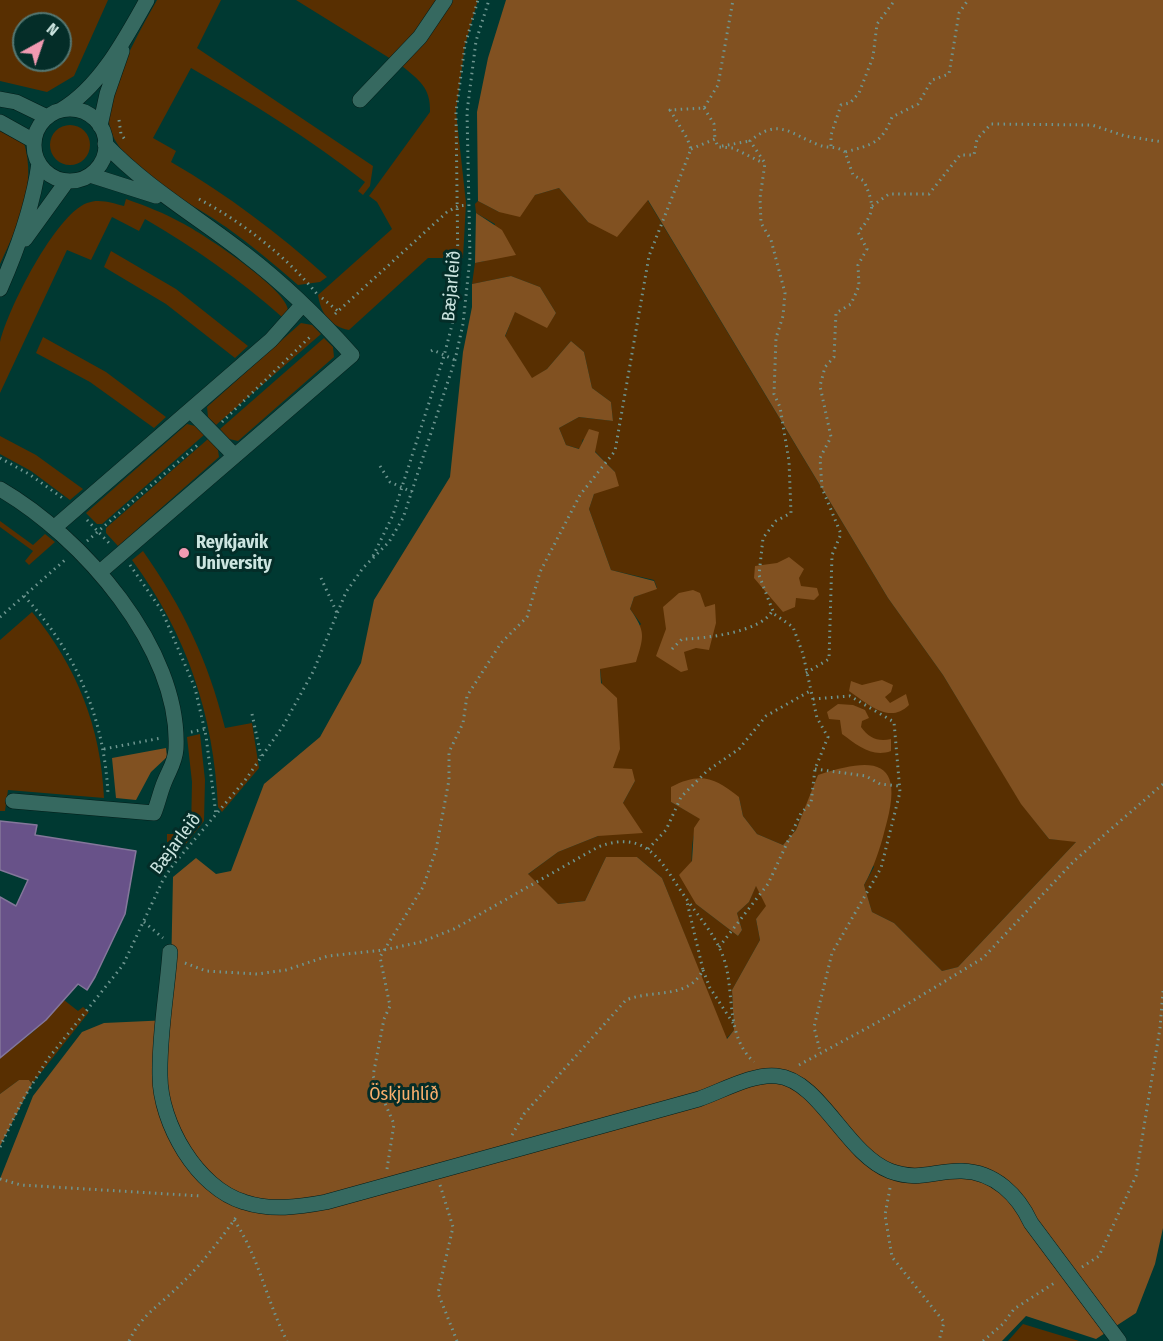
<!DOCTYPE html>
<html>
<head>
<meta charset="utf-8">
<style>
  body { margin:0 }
  #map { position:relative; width:1163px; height:1341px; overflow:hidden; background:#003932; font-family:"Fira Sans Condensed",sans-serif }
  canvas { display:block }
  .north { position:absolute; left:12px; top:12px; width:60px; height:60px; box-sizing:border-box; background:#042d28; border:2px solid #547772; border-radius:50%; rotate:40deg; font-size:16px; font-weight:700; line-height:24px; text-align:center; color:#cce5e0 }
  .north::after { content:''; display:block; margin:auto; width:21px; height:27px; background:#f19ab2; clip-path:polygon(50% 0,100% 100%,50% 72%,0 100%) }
</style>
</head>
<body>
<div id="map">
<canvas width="1163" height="1341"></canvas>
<div class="north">N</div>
</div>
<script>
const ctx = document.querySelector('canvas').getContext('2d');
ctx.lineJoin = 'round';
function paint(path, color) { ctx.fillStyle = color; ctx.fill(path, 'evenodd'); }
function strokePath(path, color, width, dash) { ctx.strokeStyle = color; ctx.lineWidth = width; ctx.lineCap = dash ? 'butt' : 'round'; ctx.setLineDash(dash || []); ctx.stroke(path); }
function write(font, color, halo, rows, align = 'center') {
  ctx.font = font + ' "Fira Sans Condensed",sans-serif'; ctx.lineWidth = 6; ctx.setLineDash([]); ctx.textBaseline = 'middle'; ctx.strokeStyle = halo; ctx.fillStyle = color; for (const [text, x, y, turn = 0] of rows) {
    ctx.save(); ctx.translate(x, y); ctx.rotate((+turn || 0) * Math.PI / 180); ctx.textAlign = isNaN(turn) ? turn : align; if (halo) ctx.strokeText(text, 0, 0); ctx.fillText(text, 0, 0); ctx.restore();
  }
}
paint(new Path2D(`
  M0 0H108L74 76 47 92 0 81ZM24 24H60V60H24Z
  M157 0H221L197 48 373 166 370 186 363 195 358 191 365 182C310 139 252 103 191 68L153 138 176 151 171 162C228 195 278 233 327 277L320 282 298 285C275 265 251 245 226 227 196 205 107 162 109 118 111 81 139 32 157 0Z
  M296 0H438L416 35 391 59Z
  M450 0H478L465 45 456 112 466 203 463 258H428L349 330C330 326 321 314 318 295L392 229 377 202 369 196 430 112C431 88 419 80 402 66Z
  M50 145a20 20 0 1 1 40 0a20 20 0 1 1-40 0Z
  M0 128 24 143C37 185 18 226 0 264Z
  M559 188 588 222 647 199 888 598 943 675 1021 803 1049 839 1077 841 958 967 942 971 894 923 872 912 864 885 874 867 819 775 796 830 783 845 757 834 743 816 739 797 671 802 701 819C686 838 693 880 696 904L738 936 742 930 737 913 749 902 756 885 767 906 756 919 760 940 732 990 734 1030 726 1039 662 878 637 857H606L585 901 558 904 527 875 558 852 598 836 623 803 635 781 613 768 600 669 641 624 630 609 634 597 657 588 654 580 611 570 589 509 594 494 615 472 583 439 580 449 566 445 559 428 579 417 613 421 611 402 592 388 584 352 571 341 547 369 532 379 505 337 515 311 547 327 556 313 540 287 511 276 472 284 475 263 485 261 495 224 476 213 475 204 478 201 499 212 535 195Z
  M126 199C146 206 164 213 182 223 202 233 290 291 288 311L282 317C239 279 195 248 145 219L139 231 112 217 91 260 67 250 0 393C0 378 0 358 0 342 8 309 55 215 87 203 99 198 113 203 124 206Z
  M111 251 176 289 248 346 235 358 166 304 104 267Z
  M301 323 312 325 321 334 216 425 208 417 207 407Z
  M43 337 106 372 166 417 154 428 90 382 36 353Z
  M324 338 333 347 334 357 238 441 229 439 220 429Z
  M187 424 195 426 204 435 102 524H97L86 513Z
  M0 436 36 455 83 489 70 500 31 471 0 454Z
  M208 439 218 450 219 457 118 546 106 533V528Z
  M0 521 33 545 45 534 55 542 29 565 25 561 33 551 0 527Z
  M143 551C183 608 208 660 225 728L252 723 259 768 222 812 218 807C214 716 187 634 132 560Z
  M32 612C77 667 101 727 104 798L8 790 5 811H0V640Z
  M200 734 205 780 204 821 185 845 167 842V834H175L176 831 191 832 192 782 187 737Z
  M64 1000 78 1011 83 1007 89 1012 32 1084 29 1080H19L0 1094V1058L34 1031Z
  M1023 1324 1079 1341H1008Z`), '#582f01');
paint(new Path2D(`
  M506 0H1163V1228L1155 1264 1136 1313 1096 1339 1026 1316 1002 1341H0V1179L33 1096 82 1032 104 1023 170 1020 173 877 196 858 216 874 231 871 264 784 320 737 361 663 374 600 450 477 463 352 472 307V284L511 276 540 287 556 313 547 328 515 312 505 336 532 378 547 369 571 341 584 352 592 388 611 402 613 421 579 417 559 428 566 445 579 449 589 429 599 432 595 452 615 472 619 486 594 494 589 509 611 570 654 581 657 589 634 597 630 609C646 632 644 636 636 662L600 669 601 683 617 698 620 749 613 768 632 769 635 781 623 803 643 833 598 836 558 852 528 874 558 904 585 901 606 857H637L662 878 727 1039 734 1030 732 990 760 940 756 919 766 906 756 886 749 902 737 913 742 930 738 936 696 904 679 875 692 861 694 828 700 819 671 802V787C700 772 714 777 739 797L743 816 757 834 783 845 796 830 818 775C878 755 905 761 885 829 880 849 874 867 864 885L872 912 894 923 942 971 958 967 1076 842 1049 839 1021 804 943 675 888 598 648 200 617 237 588 222 559 188 535 195 520 217 499 212 478 201 477 112 488 58Z
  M476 213 502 230 516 255 475 263Z
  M789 557 804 569 799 578 801 586 817 588 819 595 814 600 796 598 795 607 783 612 754 578 755 566 777 563Z
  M693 590 700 593 705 607 715 604 716 623 709 650 696 648 684 652 688 670 681 672 656 656 666 629 663 607 679 593Z
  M882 680 893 685 891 692 885 697 890 703 906 694 909 705C889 725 867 703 849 691L851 681 862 685Z
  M838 704 853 705 865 710 869 718 862 721 861 727C869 738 878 742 891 739V751C872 758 857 745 842 734L840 720 829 719 827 712Z
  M166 748 167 757 151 772 136 800 116 798 112 758Z
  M19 1080H29L32 1084 0 1146V1094Z`), '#815121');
const building = new Path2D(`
  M0 821 37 825 35 835 136 851 125 914 95 977 87 990 78 984 46 1020 0 1058V897L16 906 28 880 0 870Z`);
paint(building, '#685289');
strokePath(building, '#84779b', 1.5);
const minor = new Path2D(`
  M0 99 16 102 47 117
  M360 100 420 37 445 0
  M34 145a36 36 0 1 1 72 0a36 36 0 1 1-72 0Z
  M61 110C100 87 125 39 147 0
  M0 122 34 141
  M100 126 107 94 122 51
  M90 175 156 196
  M25 239 67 181
  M0 289C18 248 33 207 39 163
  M190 410 235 456
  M0 489C81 536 181 648 176 749 175 763 169 770 164 783 160 793 158 803 154 813L13 801
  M55 527 271 340 303 304
  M100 572 352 355C319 318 284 284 245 254 198 217 147 188 105 144
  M170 952C167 993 159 1035 160 1076 160 1123 197 1188 244 1202 271 1211 299 1207 326 1202L699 1099C722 1091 753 1073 777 1076 820 1080 846 1154 890 1171 920 1182 935 1170 962 1171 995 1172 1018 1195 1031 1223L1119 1341`);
strokePath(minor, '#031d19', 16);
strokePath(new Path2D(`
  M704 108 714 124 715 139
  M119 120 121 134 126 141
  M722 146 750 141
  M831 146V135L841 105 850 103 859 93 873 57 877 24 895 0
  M691 149 715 139 718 147 733 148 763 163
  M199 199C242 222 286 256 317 294
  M872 206 889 194H929L960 155H974L977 139 991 124 1092 125 1125 136 1163 142
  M322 298 338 311
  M335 314 447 212 458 206 468 205
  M431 351 433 350 455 360
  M222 422 312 335
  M0 458 29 474 64 499
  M380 466 390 482 412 492
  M87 520 109 543
  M87 541 200 443
  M373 556 393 515 444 356 454 317 458 272 456 112 465 45 478 0
  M130 565 162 611 195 688 206 736 216 815
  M321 578 337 613
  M24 596C76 652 104 717 108 794
  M0 617 66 559
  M672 649 682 639C703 639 762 632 772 611
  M806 673 829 659 832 555 841 534 822 488 820 458 831 437 820 386 825 367 834 357 836 313 851 304 859 286 858 265 867 249 858 232C876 212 874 205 864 181L853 175 845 152C872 145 882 143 892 117L918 104 932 80 949 74 959 13 968 0
  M813 699 850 696 894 722 900 792 881 868 832 953 814 1027 820 1051
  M252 714 261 756
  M191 732 205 729
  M104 749 161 738
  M815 769 866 776 880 784 899 786
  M648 849 666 830 681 797 707 771 739 749 766 716 810 691
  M144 922 163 938
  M719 947 768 884 801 813 811 803 815 769 828 737 817 718 803 654 793 627 774 614 759 575 763 538 776 521 791 513 789 461 780 407 774 394 776 338 783 316 785 293 771 240 761 223 760 198 765 163 750 141C779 117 790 134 819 145 828 149 836 145 845 152
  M185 963 206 971 257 974 286 970 328 956 384 950 421 942 454 929 598 847C650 827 663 867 688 901 702 921 716 936 724 959 735 992 725 1036 754 1062
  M703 970 710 988 733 1023
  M799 1065 878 1022 983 958 1074 861 1163 784
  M512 1135 524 1114 626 1000C652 989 688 1000 703 970L687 902
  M0 1147 22 1101 47 1060 123 965 163 880 173 865 246 779 283 726 313 672 346 592 363 568 389 542 403 518 455 360 463 324 470 258 467 112 476 41 489 0
  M387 1169 394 1124 373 1076 384 1019 390 1006 380 957 423 887 436 850 449 780V752L463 723 467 696 501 643 527 617 540 572 580 495 615 451 649 256 691 149 687 138 670 110 704 108 718 85 733 0
  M0 1179 21 1185 201 1196
  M440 1185 453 1227 438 1293 457 1341
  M890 1188 885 1215 892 1257 944 1322 939 1341
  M234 1220C259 1257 267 1302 287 1341
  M1082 1267 1099 1256 1136 1176 1160 1028 1163 991
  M129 1341C142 1314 159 1306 179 1286 201 1265 220 1240 237 1216
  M983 1341 1003 1324 1014 1309 1056 1282`), '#6e9690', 3, [1.5, 4.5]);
strokePath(minor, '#366960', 15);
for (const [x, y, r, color] of [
  [184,553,6,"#f19ab2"]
]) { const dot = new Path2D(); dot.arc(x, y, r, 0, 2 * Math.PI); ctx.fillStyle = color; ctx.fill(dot); strokePath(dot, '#042d28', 2); }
write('18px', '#cce5e0', '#042d28', [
  ["Bæjarleið",452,286,-85],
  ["Bæjarleið",176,844,-53]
]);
write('bold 18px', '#cce5e0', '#042d28', [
  ["Reykjavik",196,543],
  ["University",196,564]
], 'left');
write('18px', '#f9af6d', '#042d28', [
  ["Öskjuhlíð",404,1095]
]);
</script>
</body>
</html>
